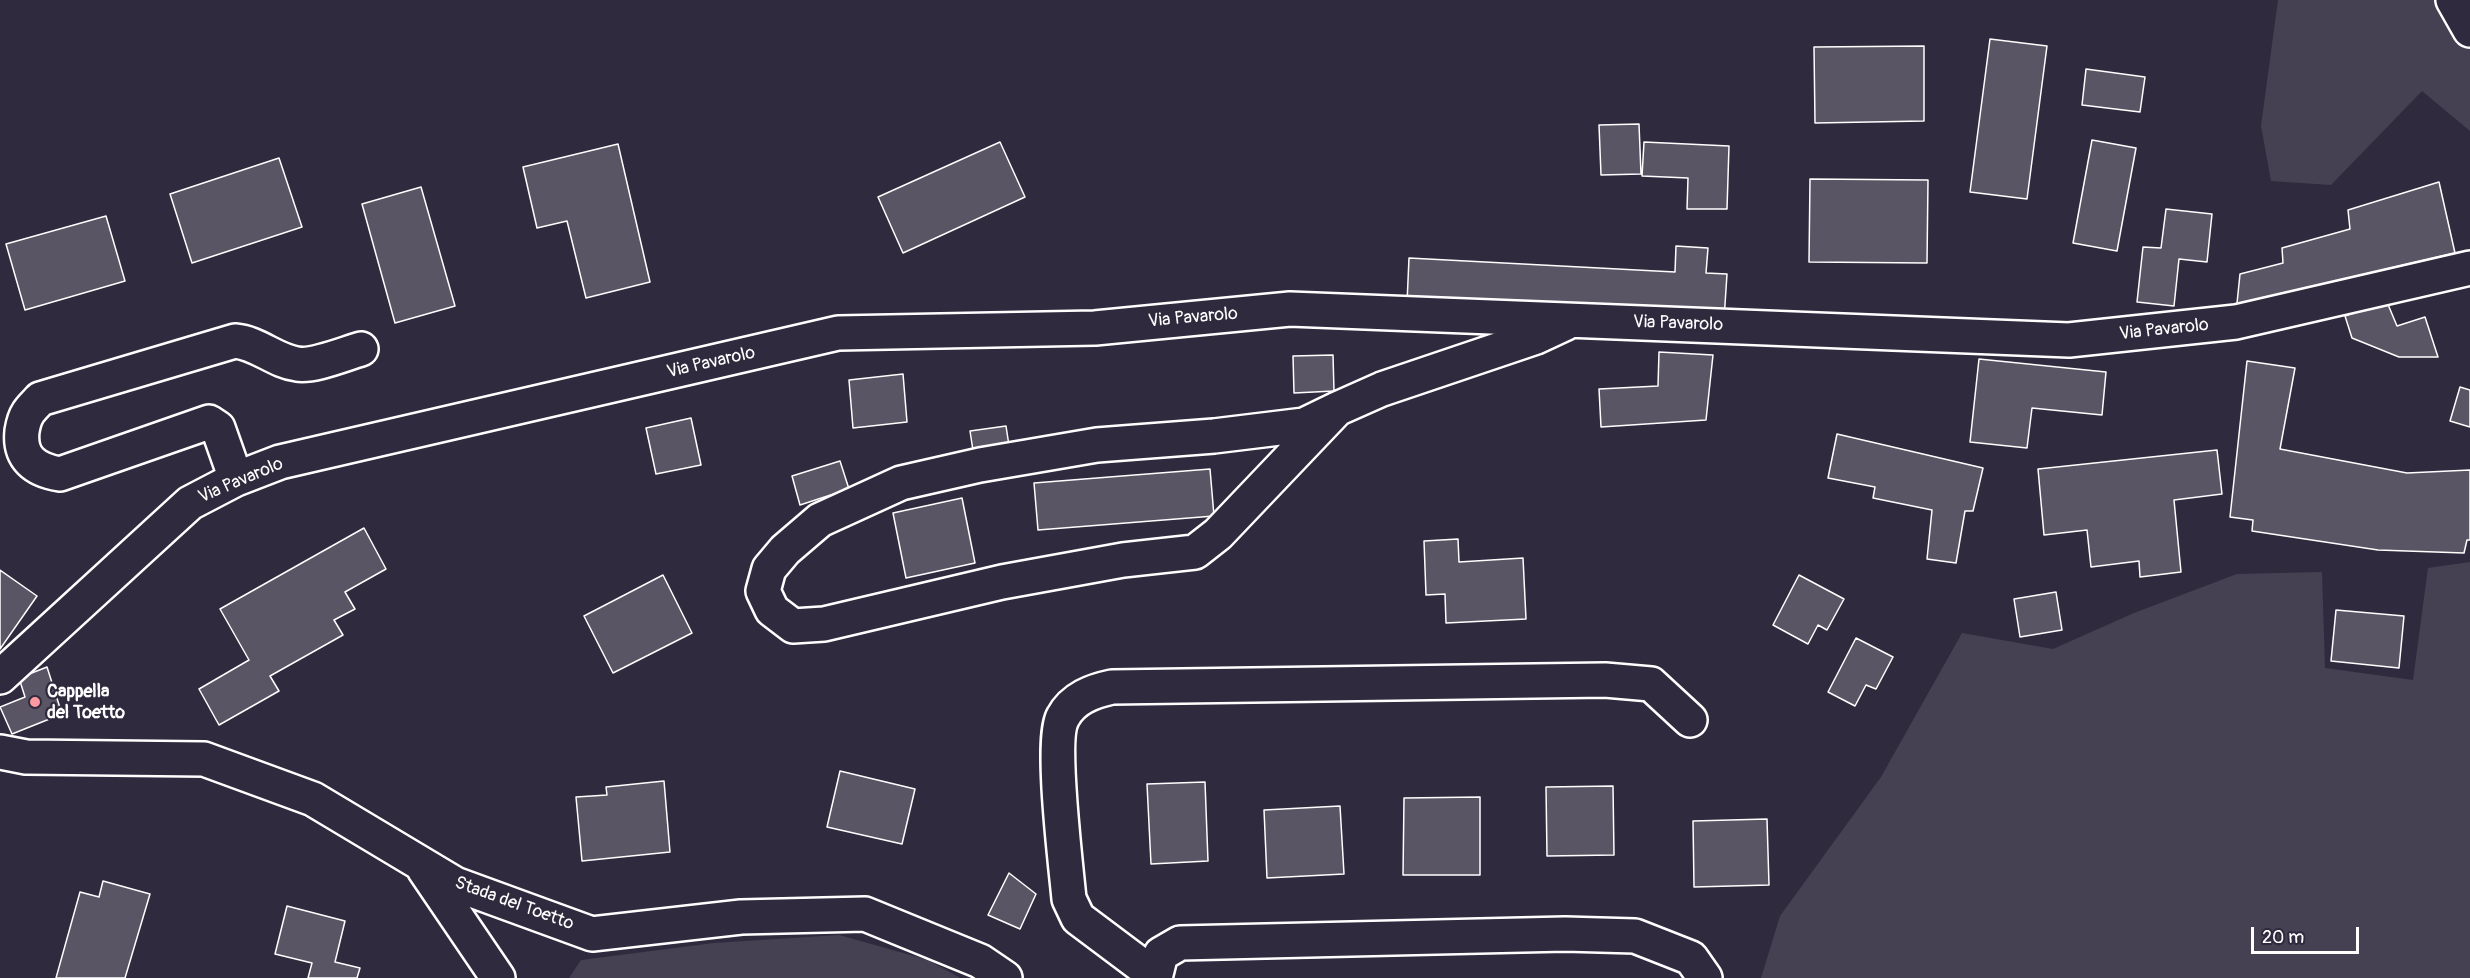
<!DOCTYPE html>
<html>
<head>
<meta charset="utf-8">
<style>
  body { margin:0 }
  #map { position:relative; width:2470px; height:978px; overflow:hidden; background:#2f2a3d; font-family:Pangolin,sans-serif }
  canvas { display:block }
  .scale { position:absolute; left:2251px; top:927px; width:108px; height:27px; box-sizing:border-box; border:3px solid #fff; border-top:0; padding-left:8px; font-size:18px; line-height:21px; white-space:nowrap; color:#fff; -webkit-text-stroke:4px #2f2a3d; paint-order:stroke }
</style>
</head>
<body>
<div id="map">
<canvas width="2470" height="978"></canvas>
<div class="scale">20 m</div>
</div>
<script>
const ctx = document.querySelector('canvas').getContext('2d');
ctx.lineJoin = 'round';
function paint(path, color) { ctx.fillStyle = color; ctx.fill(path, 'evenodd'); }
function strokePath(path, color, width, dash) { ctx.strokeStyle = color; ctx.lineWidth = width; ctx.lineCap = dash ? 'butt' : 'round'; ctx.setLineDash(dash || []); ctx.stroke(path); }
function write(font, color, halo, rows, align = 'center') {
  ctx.font = font + ' Pangolin,sans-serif'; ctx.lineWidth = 4.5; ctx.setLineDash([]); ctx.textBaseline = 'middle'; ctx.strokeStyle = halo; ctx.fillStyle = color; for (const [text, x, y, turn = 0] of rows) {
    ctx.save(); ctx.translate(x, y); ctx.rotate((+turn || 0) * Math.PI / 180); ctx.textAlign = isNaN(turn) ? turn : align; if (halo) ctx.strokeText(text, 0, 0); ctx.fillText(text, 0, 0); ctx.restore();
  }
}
paint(new Path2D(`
  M2278 0H2470V131L2422 91 2331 185 2271 181 2261 126Z
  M2470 562V978H1761L1780 916 1881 777 1962 633 2053 649 2134 613 2237 574 2322 572 2325 668 2413 680 2428 568Z
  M839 935 928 960 960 978H569L581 960 714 943Z`), '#464152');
const building = new Path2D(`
  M1990 39 2047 46 2027 199 1970 192Z
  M1924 46V121L1815 123 1814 47Z
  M2086 69 2145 77 2140 112 2082 105Z
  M1639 124 1641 174 1601 175 1599 125Z
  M2092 140 2136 148 2117 251 2073 243Z
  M1000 142 1025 197 903 253 878 197Z
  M1644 142 1729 146 1727 209H1687L1688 178 1642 176Z
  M618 144 650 282 586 298 567 221 537 228 523 167Z
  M279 158 302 227 192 263 170 194Z
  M1810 179 1928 180 1927 263 1809 262Z
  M2439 182 2455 253 2357 276 2359 285 2236 313 2240 274 2283 263 2282 248 2350 229 2348 210Z
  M421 187 455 306 395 323 362 204Z
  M2166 209 2212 214 2207 262 2179 259 2174 306 2137 302 2143 247 2161 248Z
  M106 216 125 281 25 310 6 244Z
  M1676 246 1708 248 1706 273 1727 274 1724 320 1407 303 1409 258 1675 272Z
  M2387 302 2397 326 2425 317 2438 357H2399L2352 338 2345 316Z
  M1659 352 1713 355 1706 420 1601 427 1599 389 1658 386Z
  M1333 355 1334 391 1294 393 1293 356Z
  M1979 359 2106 372 2102 415 2032 408 2027 448 1970 442Z
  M2247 361 2295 368 2280 449 2407 473 2470 470V540H2467L2464 553 2378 550 2252 531 2253 520 2230 517Z
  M903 374 907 422 853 428 849 380Z
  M2460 387 2470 390V427L2450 421Z
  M691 418 701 465 656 474 646 428Z
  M1006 426 1010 452 974 457 970 431Z
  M1837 434 1983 468 1973 511H1965L1956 563 1927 559 1932 510 1873 498 1875 487 1828 478Z
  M2217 450 2222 494 2174 500 2181 572 2140 577 2139 561 2091 567 2087 530 2044 535 2038 469Z
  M840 461 849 489 800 505 792 476Z
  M1210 469 1214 516 1038 530 1034 483Z
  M962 498 975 563 906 578 893 513Z
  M364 528 386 569 345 592 355 609 334 620 343 635 270 676 279 691 219 725 199 689 249 660 220 609Z
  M1458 539 1459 562 1523 558 1526 619 1446 623 1445 594 1426 595 1424 541Z
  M0 570 37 596 0 649Z
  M663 575 692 633 613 673 584 616Z
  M1799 575 1844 599 1827 630 1818 625 1808 644 1773 625Z
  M2056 592 2062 630 2020 637 2014 599Z
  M2336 610 2404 616 2399 668 2331 661Z
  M1856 638 1893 657 1876 689 1866 685 1855 706 1828 692Z
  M47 667 62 714 12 734 0 707 25 697 19 678Z
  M840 771 915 789 902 844 827 827Z
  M664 781 670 852 582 861 576 797 607 795 606 787Z
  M1205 782 1208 861 1151 864 1147 784Z
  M1613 786 1614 855 1547 856 1546 787Z
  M1480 797V875H1403L1404 798Z
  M1340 806 1344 874 1267 878 1264 810Z
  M1767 819 1769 885 1694 887 1693 821Z
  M1009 873 1036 894 1020 929 988 915Z
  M103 881 150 894 125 978H56L80 892 99 897Z
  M287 906 345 921 335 962 360 968 357 978H308L312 963 275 954Z`);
paint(building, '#595564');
strokePath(building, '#fff', 1.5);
const minor = new Path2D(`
  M2453 0 2470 30
  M1337 409 1304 425 1214 436 1097 445 980 465 901 483 820 520 785 550 769 569 763 591 772 610 793 626 824 624 1002 582 1123 560 1195 552 1218 534 1337 409 1382 389 1536 337 1566 323
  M236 479 218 428 209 422 60 474C35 470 19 458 22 431 23 425 24 419 28 413 31 408 36 404 40 399L235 341C258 343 275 361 297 364 313 367 344 354 361 349
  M0 677 190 503 236 479 280 462 838 333 1095 328 1290 309 2069 340 2236 322 2470 268
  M0 752 26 757 204 759 313 799 455 884 592 934 741 917 865 914 980 961 1005 978
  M424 869 498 978
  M1154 975 1078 918 1069 899C1066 866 1050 739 1063 717 1073 698 1093 691 1112 687L1605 680 1651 684 1690 720
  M1155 978 1161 954 1180 943 1565 934 1635 936 1691 958 1705 978`);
strokePath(minor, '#fff', 38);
strokePath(minor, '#2f2a3d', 33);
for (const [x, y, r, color] of [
  [35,702,6,"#ff9aa2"]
]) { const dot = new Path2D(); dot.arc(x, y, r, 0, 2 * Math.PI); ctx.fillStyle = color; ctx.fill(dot); strokePath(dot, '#2f2a3d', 2); }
write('18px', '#fff', '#2f2a3d', [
  ["Via Pavarolo",1193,318,-5],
  ["Via Pavarolo",1678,324,2],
  ["Via Pavarolo",2164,330,-6],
  ["Via Pavarolo",711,363,-13],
  ["Via Pavarolo",241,481,-23],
  ["Stada del Toetto",514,904,20]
]);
write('bold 18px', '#fff', '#2f2a3d', [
  ["Cappella",47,692],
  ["del Toetto",47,713]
], 'left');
</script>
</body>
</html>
